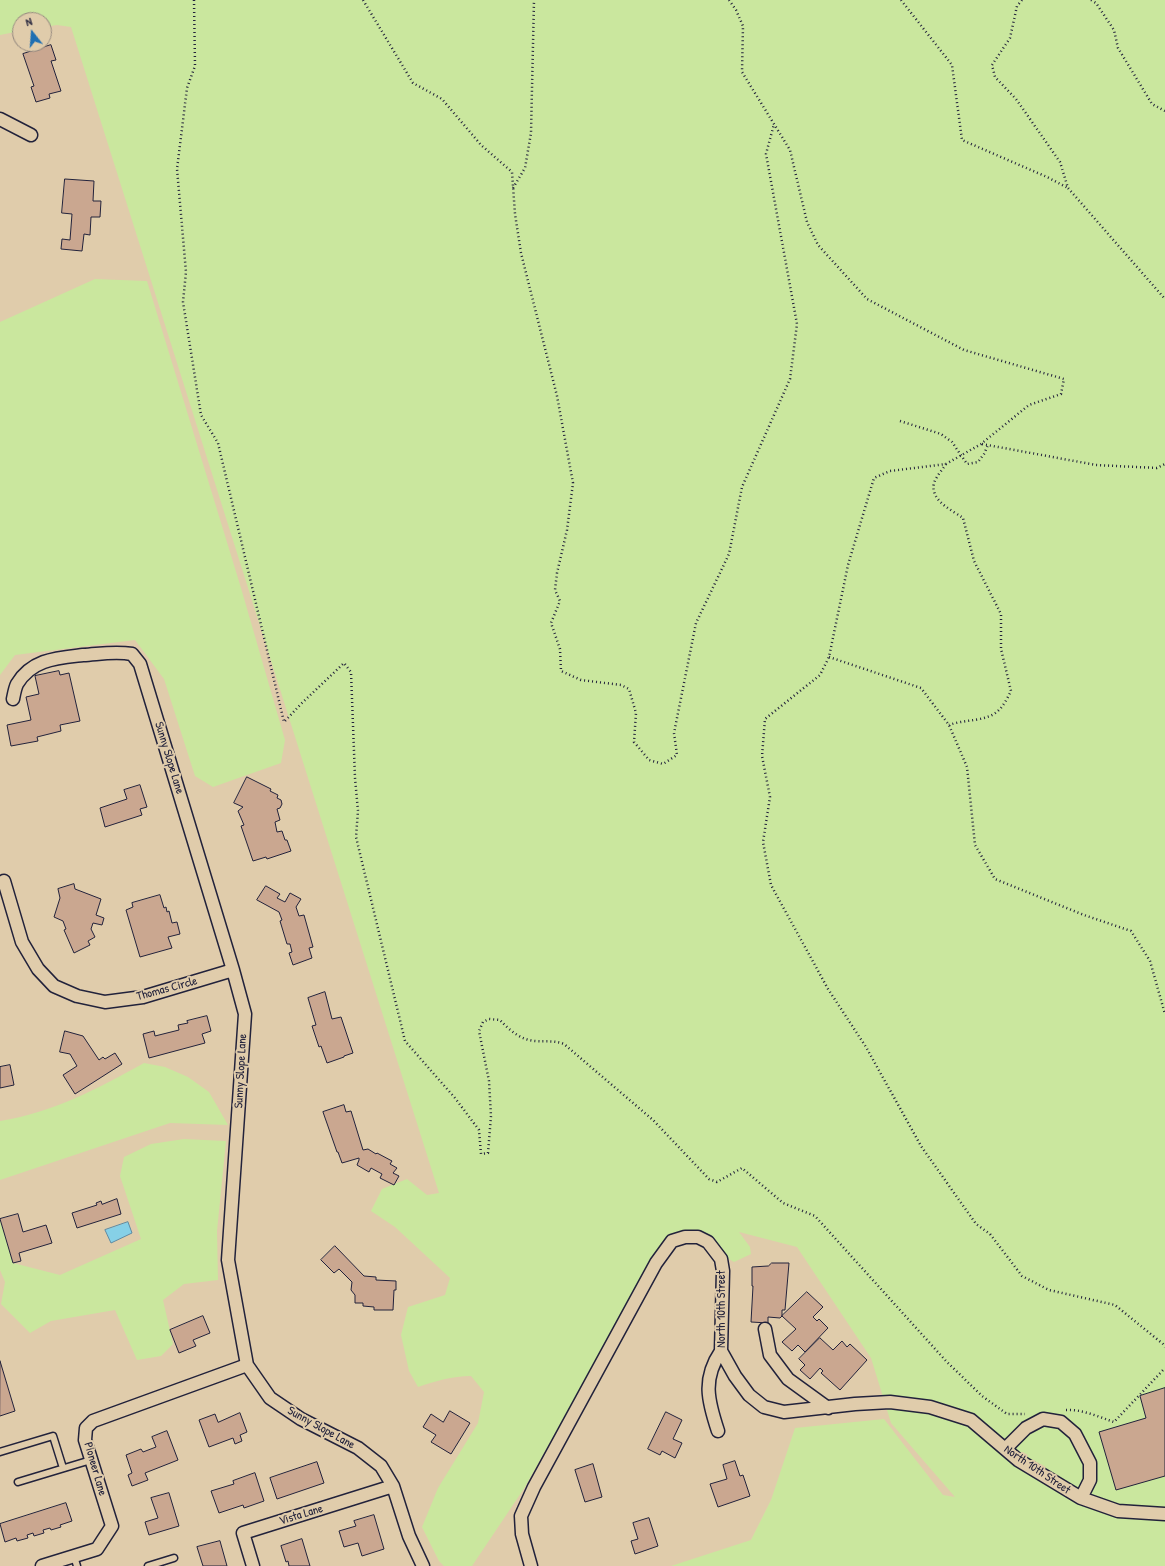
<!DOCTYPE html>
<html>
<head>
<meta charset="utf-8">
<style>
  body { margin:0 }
  #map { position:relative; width:1165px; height:1566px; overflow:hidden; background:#e0ccab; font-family:"Patrick Hand",sans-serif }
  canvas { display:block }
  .north { position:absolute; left:12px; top:12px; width:40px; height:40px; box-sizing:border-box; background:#e0ccab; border:1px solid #94887e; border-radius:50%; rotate:343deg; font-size:11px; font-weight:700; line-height:16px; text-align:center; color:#22223b }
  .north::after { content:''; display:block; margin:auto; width:14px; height:18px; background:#1f6fb2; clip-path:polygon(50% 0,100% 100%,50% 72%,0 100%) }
</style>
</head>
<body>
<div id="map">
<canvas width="1165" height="1566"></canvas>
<div class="north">N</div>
</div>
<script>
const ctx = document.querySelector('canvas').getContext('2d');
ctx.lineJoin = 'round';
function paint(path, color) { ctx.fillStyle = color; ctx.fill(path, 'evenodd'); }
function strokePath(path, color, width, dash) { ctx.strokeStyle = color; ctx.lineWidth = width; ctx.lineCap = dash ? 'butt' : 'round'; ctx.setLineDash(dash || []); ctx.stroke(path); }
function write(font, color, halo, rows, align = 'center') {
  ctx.font = font + ' "Patrick Hand",sans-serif'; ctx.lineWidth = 4; ctx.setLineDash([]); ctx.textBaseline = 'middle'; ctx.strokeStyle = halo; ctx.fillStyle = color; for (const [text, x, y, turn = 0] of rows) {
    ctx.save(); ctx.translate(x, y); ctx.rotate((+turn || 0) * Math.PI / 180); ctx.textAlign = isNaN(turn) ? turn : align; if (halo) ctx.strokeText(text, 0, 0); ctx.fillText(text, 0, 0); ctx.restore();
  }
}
paint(new Path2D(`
  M0 0H1165V1566H671L751 1540 771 1500 795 1428 884 1419 943 1495 955 1497 891 1423 871 1358 797 1247 739 1232 750 1247 751 1254 734 1262 729 1259 720 1248 683 1233 661 1244 525 1487 472 1566H444L439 1561 422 1527 438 1488 478 1423 484 1392 471 1376C452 1376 436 1381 418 1387L409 1371 401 1335 408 1307 445 1295 450 1278 395 1227 371 1211 382 1189 407 1179 427 1195 439 1193 71 27 57 25 44 27V20H20V31L0 35Z
  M95 279 147 281 241 588 285 740 281 763 213 787 195 776 164 679 135 640 15 655 0 675V322Z
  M144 1063 165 1067 188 1077 209 1092 228 1125 170 1123 0 1180V1121C52 1113 99 1088 144 1063Z
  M184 1139 226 1141 217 1231 218 1280 184 1284 163 1300 173 1344 161 1356 137 1360 115 1310 51 1321 30 1333 1 1304 5 1282 0 1270V1218L13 1263 60 1275 141 1239 120 1176 124 1157 151 1144Z`), '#cae79e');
const water = new Path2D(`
  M128 1222 132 1233 111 1243 105 1230Z`);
paint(water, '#86d0e7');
strokePath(water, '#5e8aa2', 1);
const building = new Path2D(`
  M51 45 56 60 51 61 61 91 49 94 50 98 36 102 31 87 34 86 23 54Z
  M65 179 94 181 93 201H101L100 217H91L90 235 84 234 82 251 61 249 62 239 70 240 72 214 62 213Z
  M59 671 60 675 69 673 80 721 60 725 61 731 37 737 38 741 11 746 7 725 31 720 26 697 39 694 35 676Z
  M247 777 271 789 270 791 278 795 277 798 281 800 282 804 280 808 277 809 280 820 275 822 277 832 282 831 285 840H287L291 851 267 859 266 857 253 861 241 826 244 825 238 811 243 807 234 803Z
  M140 785 147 807 140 809 142 815 105 827 100 808 127 799 124 790Z
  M74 884 75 889 101 899 96 915 104 918 102 925 93 923 91 929 95 937 88 941 90 945 74 953 64 930 66 929 63 921 54 917 60 898 58 889Z
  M266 886 280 894 277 898 285 902 290 893 301 899 296 907 299 916 304 915 313 947 309 948 312 958 293 965 289 953 292 952 290 944H287L280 921 282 920 279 912 257 900Z
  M160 895 164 908 166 907 167 912 169 911 172 923 177 922 180 934 168 937 172 948 140 957 126 910 133 907 132 903Z
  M325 992 332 1019 341 1017 353 1053 344 1056V1057L327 1063 321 1046 319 1047 312 1026 316 1025 308 998Z
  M207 1016 211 1031 202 1034 205 1043 149 1058 143 1034 154 1031 155 1036 179 1030 178 1025 188 1023 187 1021Z
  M65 1031 83 1036 99 1060 103 1057 105 1059 115 1053 122 1064 75 1094 63 1075 77 1066 70 1054 60 1052Z
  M10 1065 14 1085 0 1088V1067Z
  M344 1105 346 1112 351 1111 363 1150 368 1149 376 1154 377 1153 392 1161 390 1164 397 1168 393 1173 399 1176 394 1185 380 1178 382 1174 371 1168 369 1172 357 1165 359 1160V1158L342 1163 338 1152H337L323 1112Z
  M117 1199 121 1214 77 1228 72 1213 97 1205 96 1203 101 1201 102 1204Z
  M18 1214 23 1232 46 1225 52 1243 19 1253 21 1261 13 1263 0 1219Z
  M335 1246 364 1276 376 1277V1280L396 1281V1290H394L393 1310H374V1307L363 1306V1303H355V1295L351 1290 352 1282 339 1269 334 1273 321 1260Z
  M772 1263H789L785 1310H782V1316L780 1318 768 1317V1323L751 1322 753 1286H752V1267L768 1266Z
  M807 1292 823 1307 813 1317 817 1321 819 1319 828 1328 805 1352 798 1345 792 1351 782 1342 796 1329 782 1316Z
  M203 1316 210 1333 193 1340 196 1346 179 1353 170 1330Z
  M820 1338 833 1350 842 1341 847 1347 850 1344 867 1360 840 1390 821 1373 823 1371 820 1368 810 1379 800 1370 805 1365 799 1359Z
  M0 1361 15 1411 0 1416Z
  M1165 1388V1476L1116 1490 1099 1432 1146 1418 1140 1396Z
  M450 1411 470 1423 451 1454 431 1442 436 1435 423 1427 431 1414 443 1422Z
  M666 1412 682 1420 673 1439 682 1443 675 1458 662 1451 660 1455 648 1449Z
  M240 1413 247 1432 240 1435 242 1441 235 1444 233 1438 209 1447 199 1420 215 1414 218 1422Z
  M167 1431 178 1460 145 1473 148 1480 132 1486 128 1475 132 1473 126 1455 141 1449 143 1452 156 1447 152 1437Z
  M735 1461 740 1476 743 1475 750 1496 718 1507 710 1484 727 1479 723 1465Z
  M317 1462 324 1483 277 1499 270 1478Z
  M593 1464 602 1497 585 1502 575 1470Z
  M255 1473 264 1501 244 1508 243 1505 219 1513 211 1491 234 1484 233 1481Z
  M169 1493 179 1526 149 1535 145 1522 158 1518 151 1498Z
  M66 1503 72 1521 60 1525 61 1527 51 1530 50 1528 43 1530 44 1533 34 1536 33 1533 27 1535 28 1538 17 1541 16 1538 5 1542 0 1524Z
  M374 1515 384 1549 362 1556 358 1543 344 1547 339 1531 356 1526 354 1521Z
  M649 1518 658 1546 635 1554 631 1541 638 1539 633 1523Z
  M302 1539 310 1566H289L288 1561 286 1562 281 1546Z
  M220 1541 227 1566H203L197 1547Z`);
paint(building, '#caa790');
strokePath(building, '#22223b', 1);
const service = new Path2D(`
  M0 1452 53 1436 63 1468
  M18 1482 91 1460
  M74 1556 77 1566
  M148 1566 174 1558`);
const minor = new Path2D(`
  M0 119 31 135
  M13 699C14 694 15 688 17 684 32 659 57 658 83 655 100 654 115 651 132 654L140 664 233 970 245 1014 228 1260 247 1365 270 1398 301 1419 358 1448 381 1466 393 1486 409 1536 423 1566
  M4 881 22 942 38 969 54 986 77 996 105 1002 143 997 233 970
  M765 1329 770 1355 788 1379 828 1408
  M718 1431C708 1401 702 1379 721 1351
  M1005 1449 1026 1428 1043 1419 1061 1422 1075 1434 1090 1463V1480L1081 1498
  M42 1566 97 1549 112 1526 85 1440 86 1428 93 1421 247 1365
  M253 1566 243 1533 393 1486
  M531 1566 522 1534 521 1516 534 1487 656 1263 672 1241 685 1237H698L708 1242 721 1259 723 1271 721 1351 735 1376 749 1395 764 1407 784 1412 855 1404 890 1402 930 1407 971 1420 1018 1460 1081 1498 1118 1511 1165 1514`);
strokePath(service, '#22223b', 9);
strokePath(minor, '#22223b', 15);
strokePath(new Path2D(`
  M194 0 195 66 187 88 177 169 186 272 183 302 201 415 218 443 284 722 301 704 344 663 351 672 355 778 358 811 356 837 405 1041 455 1098 479 1130 481 1154 488 1153 491 1116 489 1081 479 1031 483 1022 489 1019 500 1020C509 1030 521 1040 535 1041 546 1042 554 1040 564 1044L653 1120 709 1179 717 1182 742 1168 783 1203 815 1216 946 1361 982 1396 1007 1414H1025
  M363 0 413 83 442 99 481 145 512 172 515 214 521 253 557 396 573 483 567 530 557 573 555 590 560 601 551 623 560 649 561 671 581 680 621 685 629 689 636 713 634 742 649 760 663 764 677 755 674 733 696 623 729 554 742 487 790 379 797 324 766 154 774 124
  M729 0 736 10 743 26 742 72 790 150 807 222 818 245 867 299 964 350 1064 379 1061 394 1029 405 981 444 946 464 890 471 874 478 848 565 829 657 820 675 765 719 762 756 770 797 763 842 771 885 828 989 866 1047 921 1146 976 1224 990 1234 1022 1276 1049 1290 1115 1305 1163 1344 1165 1347
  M901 0 952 65 962 140 1047 177 1068 188
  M1022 0 1017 6 1010 38 992 65 995 77 1016 99 1060 162 1068 188 1165 299
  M1091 0 1096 3 1114 30 1118 48 1152 104 1165 111
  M513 188 525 168 531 133 534 0
  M900 421 941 434 952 442 967 464 978 462 984 454 988 445
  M982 444 1096 465 1157 468 1165 464
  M946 464C942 470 936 477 934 483 930 501 952 510 963 518L974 561 1001 614V649L1011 691C1008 697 1004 705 999 710 987 722 965 719 949 725
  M829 657 921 688 949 725 967 767 975 845 995 879 1084 915 1131 931 1150 961 1165 1014
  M1066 1410C1082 1409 1099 1417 1114 1422L1165 1368`), '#22223b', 2.5, [1, 3]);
strokePath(service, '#e0ccab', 6);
strokePath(minor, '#e0ccab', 12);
write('12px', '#22223b', '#e0ccab', [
  ["Sunny Slope Lane",169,758,73],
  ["Thomas Circle",167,989,-15],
  ["Sunny Slope Lane",241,1071,-87],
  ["North 10th Street",722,1309,-90],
  ["Sunny Slope Lane",321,1428,29],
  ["Pioneer Lane",95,1469,74],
  ["North 10th Street",1037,1470,34],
  ["Vista Lane",301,1515,-17]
]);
</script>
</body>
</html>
